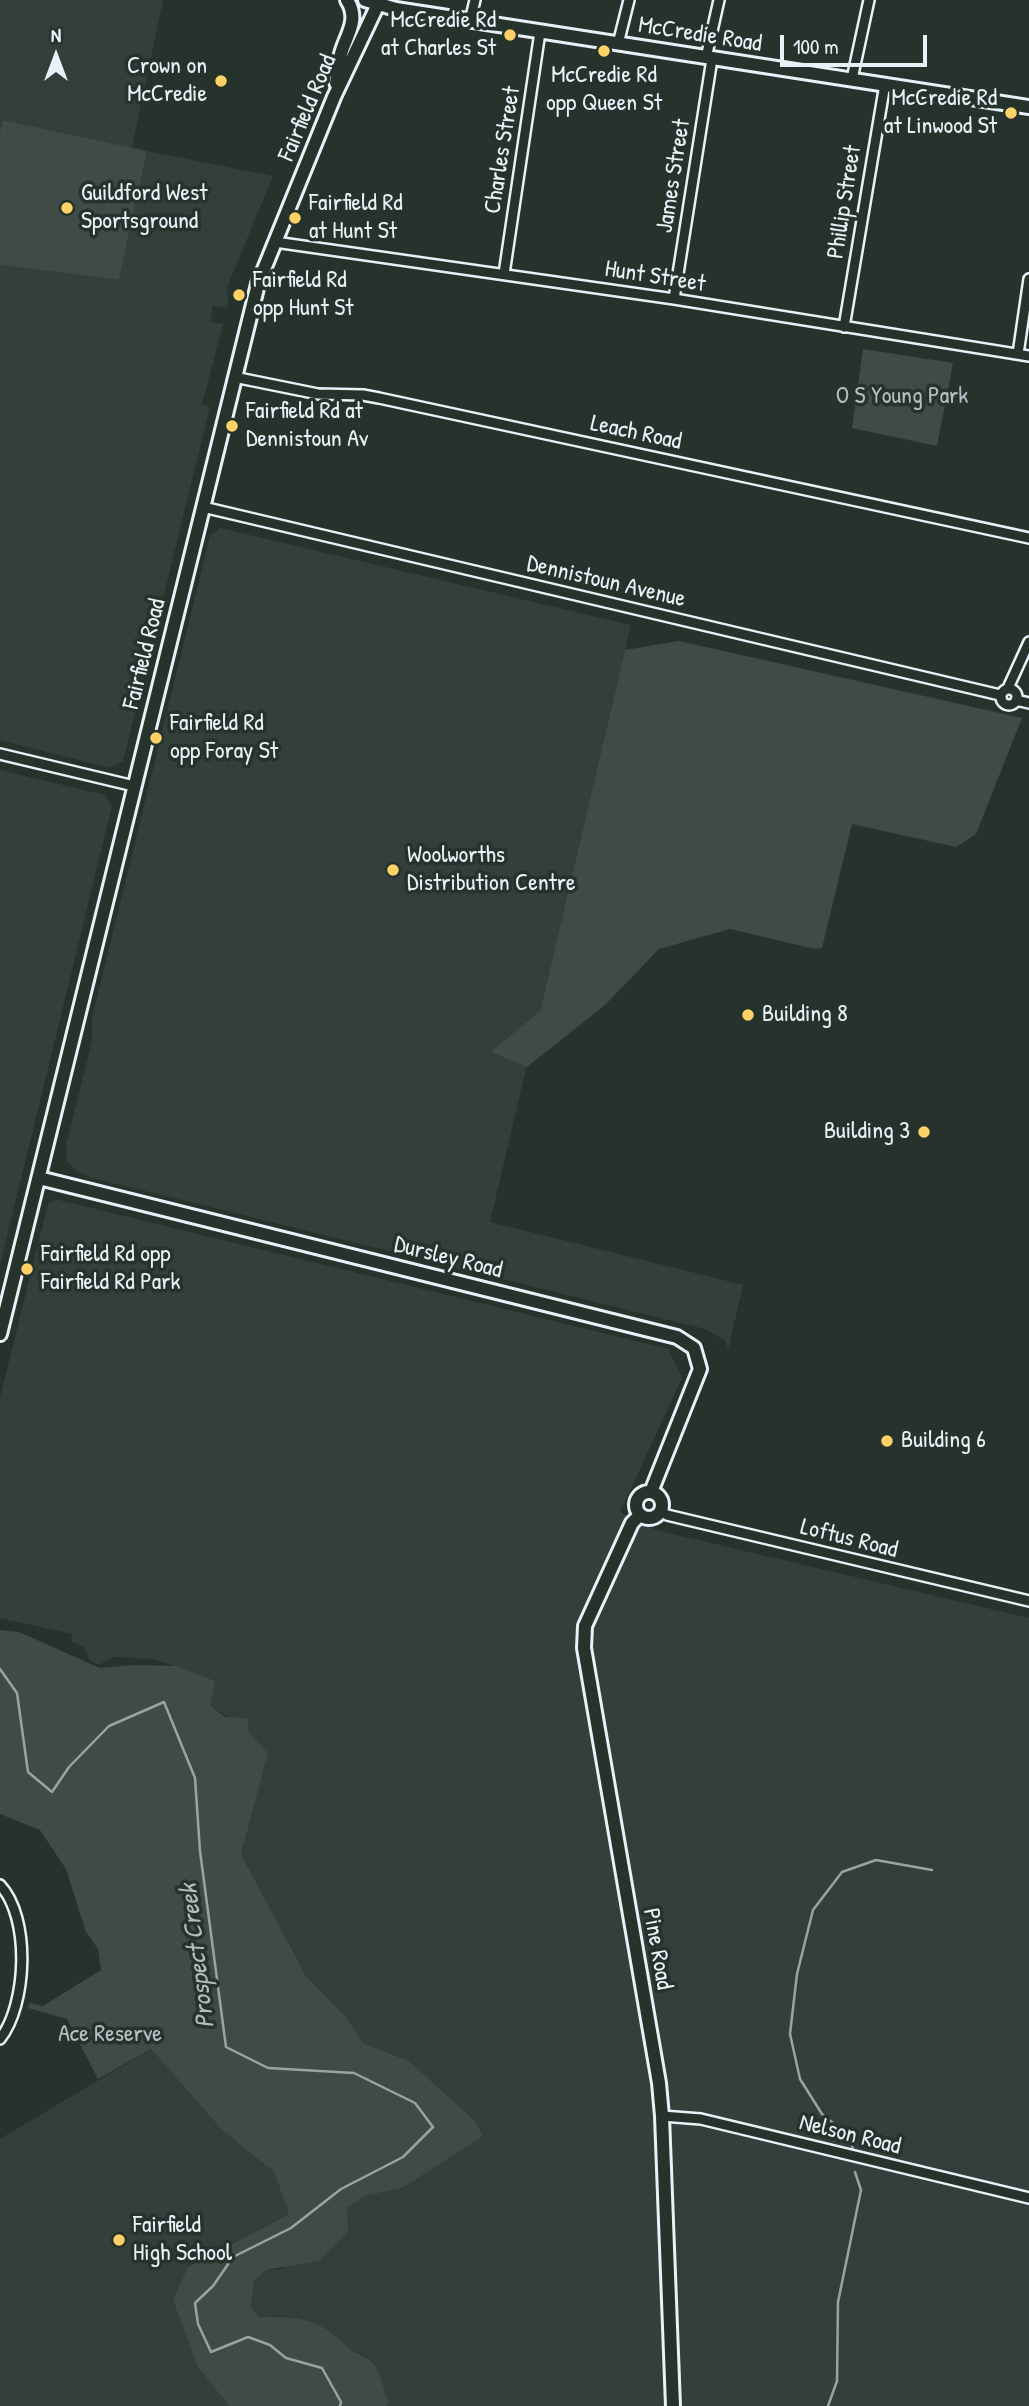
<!DOCTYPE html>
<html>
<head>
<meta charset="utf-8">
<style>
  body { margin:0 }
  #map { position:relative; width:1029px; height:2406px; overflow:hidden; background:#26332d; font-family:"Patrick Hand",sans-serif }
  canvas { display:block }
  .north { position:absolute; left:21px; top:21px; width:70px; height:70px; -webkit-text-stroke:5px #26332d; paint-order:stroke; rotate:0deg; font-size:19px; font-weight:700; line-height:28px; text-align:center; color:#e8f1f8 }
  .north::after { content:''; display:block; margin:auto; width:24px; height:32px; background:#e8f1f8; clip-path:polygon(50% 0,100% 100%,50% 72%,0 100%) }
  .scale { position:absolute; left:780px; top:35px; width:147px; height:32px; box-sizing:border-box; border:4px solid #e8f1f8; border-top:0; padding-left:9px; font-size:21px; line-height:24px; white-space:nowrap; color:#e8f1f8; -webkit-text-stroke:5px #26332d; paint-order:stroke }
</style>
</head>
<body>
<div id="map">
<canvas width="1029" height="2406"></canvas>
<div class="north">N</div>
<div class="scale">100 m</div>
</div>
<script>
const ctx = document.querySelector('canvas').getContext('2d');
ctx.lineJoin = 'round';
function paint(path, color) { ctx.fillStyle = color; ctx.fill(path, 'evenodd'); }
function strokePath(path, color, width, dash) { ctx.strokeStyle = color; ctx.lineWidth = width; ctx.lineCap = dash ? 'butt' : 'round'; ctx.setLineDash(dash || []); ctx.stroke(path); }
function write(font, color, halo, rows, align = 'center') {
  ctx.font = font + ' "Patrick Hand",sans-serif'; ctx.lineWidth = 7; ctx.setLineDash([]); ctx.textBaseline = 'middle'; ctx.strokeStyle = halo; ctx.fillStyle = color; for (const [text, x, y, turn = 0] of rows) {
    ctx.save(); ctx.translate(x, y); ctx.rotate((+turn || 0) * Math.PI / 180); ctx.textAlign = isNaN(turn) ? turn : align; if (halo) ctx.strokeText(text, 0, 0); ctx.fillText(text, 0, 0); ctx.restore();
  }
}
paint(new Path2D(`
  M0 0H163L132 148 3 120 0 132Z
  M147 151 273 176 228 285 227 294 229 295 227 308 213 306 210 322 223 324 202 405 210 407 123 761 110 768 0 740V265L119 280Z
  M220 528 631 625 490 1222 743 1285 728 1350 726 1341 705 1329 92 1178 76 1171 67 1161 66 1145 92 1041V1018L210 536Z
  M0 770 105 795 112 806 0 1265Z
  M55 1199 668 1349 682 1378 620 1512 656 1530 1029 1618V2406H386L388 2402 383 2394 379 2373 369 2358 351 2349 333 2333 281 2316 259 2317 251 2307 254 2281 266 2270 283 2269 346 2209 365 2196 402 2188 474 2120 409 2061 363 2043 346 2017 306 1976 243 1858 242 1850 244 1840 268 1753 248 1731 210 1705 176 1666 151 1659 112 1657 99 1665 89 1660 84 1647 71 1641 72 1634 0 1618V1398L48 1204Z
  M151 2049 222 2130 274 2172 289 2214 188 2266 198 2367 229 2406H0V2139Z`), '#333f3a');
paint(new Path2D(`
  M3 120 147 151 119 280 0 265V132Z
  M863 349 953 363 937 446 852 428Z
  M679 641 1022 718 976 834 956 847 852 824 822 948 815 949 730 929 659 949 605 1005 527 1067 491 1052 540 1011 625 650Z
  M0 1630 19 1632 100 1668 133 1665 176 1666 215 1681 210 1705 225 1717 248 1718V1731L268 1753 242 1850 243 1858 306 1976 346 2017 363 2043 409 2061 474 2120 483 2136 402 2188 365 2196 347 2208 348 2231 319 2261 266 2270 254 2281 251 2307 259 2317C286 2316 310 2317 332 2333 338 2337 343 2343 349 2348 361 2357 370 2355 378 2371 383 2381 383 2392 389 2402L386 2406H229L198 2367 173 2300 188 2267 289 2214 274 2172 222 2130 151 2049 98 2079 67 2019 28 2008 30 2003 43 2006 101 1970 98 1949 86 1932 66 1869 40 1830 0 1814Z`), '#3e4b47');
strokePath(new Path2D(`
  M0 1669 17 1693 28 1772 52 1792 69 1767 109 1726 164 1702 195 1778 200 1851 226 2047 268 2068 354 2073 415 2103 433 2127 403 2157 341 2189 291 2228 233 2257 213 2286 195 2303 198 2324 211 2352 248 2337 270 2345 286 2358 322 2368 341 2402 340 2406
  M853 2150 850 2137 822 2114 800 2079 790 2034 797 1974 813 1910 842 1872 876 1860 932 1870
  M828 2406 837 2381 838 2302 861 2190 855 2172`), '#98a3a5', 2.5);
const street = new Path2D(`
  M470 21 475 0
  M618 44 629 0
  M706 58 719 0
  M852 79 869 0
  M275 242 674 299 1029 356
  M504 274 540 32
  M674 299 712 59
  M844 327 885 84
  M1018 354 1029 279
  M234 377 318 394 363 395 379 398 1029 538
  M203 507 1000 695
  M1008 688 1029 642
  M1001 697a8 8 0 1 1 16 0a8 8 0 1 1-16 0Z
  M1016 700 1029 703
  M0 754 134 786
  M661 1511 667 1515 1029 1601
  M0 1885C31 1918 27 2005 0 2039
  M662 2116 701 2119 1029 2198`);
const secondary = new Path2D(`
  M365 0 396 9 1029 107
  M336 83C338 74 338 64 341 54 346 35 360 20 347 0
  M39 1178 677 1337 694 1348 700 1369 651 1492
  M0 1334 258 284 334 97 380 0
  M636 1505a13 13 0 1 1 26 0a13 13 0 1 1-26 0Z
  M640 1515 632 1523 585 1626 584 1648 659 2083 662 2116 673 2406`);
strokePath(street, '#e8f1f8', 14);
strokePath(secondary, '#e8f1f8', 18);
strokePath(street, '#26332d', 9);
strokePath(secondary, '#26332d', 12);
for (const [x, y, r, color] of [
  [510,35,7,"#ffd166"],
  [604,51,7,"#ffd166"],
  [221,81,7,"#ffd166"],
  [1011,113,7,"#ffd166"],
  [67,208,7,"#ffd166"],
  [295,218,7,"#ffd166"],
  [239,295,7,"#ffd166"],
  [232,426,7,"#ffd166"],
  [156,738,7,"#ffd166"],
  [393,870,7,"#ffd166"],
  [748,1015,7,"#ffd166"],
  [924,1132,7,"#ffd166"],
  [27,1269,7,"#ffd166"],
  [887,1441,7,"#ffd166"],
  [119,2240,7,"#ffd166"]
]) { const dot = new Path2D(); dot.arc(x, y, r, 0, 2 * Math.PI); ctx.fillStyle = color; ctx.fill(dot); strokePath(dot, '#26332d', 2.5); }
write('24px', '#e8f1f8', '#26332d', [
  ["McCredie Rd",496,21,"right"],
  ["at Charles St",496,49,"right"],
  ["Crown on",207,67,"right"],
  ["McCredie",207,95,"right"],
  ["McCredie Rd",604,76,"center"],
  ["opp Queen St",604,104,"center"],
  ["McCredie Rd",997,99,"right"],
  ["at Linwood St",997,127,"right"],
  ["Guildford West",81,194],
  ["Sportsground",81,222],
  ["Fairfield Rd",309,204],
  ["at Hunt St",309,232],
  ["Fairfield Rd",253,281],
  ["opp Hunt St",253,309],
  ["Fairfield Rd at",246,412],
  ["Dennistoun Av",246,440],
  ["Fairfield Rd",170,724],
  ["opp Foray St",170,752],
  ["Woolworths",407,856],
  ["Distribution Centre",407,884],
  ["Building 8",762,1015],
  ["Building 3",910,1132,"right"],
  ["Fairfield Rd opp",41,1255],
  ["Fairfield Rd Park",41,1283],
  ["Building 6",901,1441],
  ["Fairfield",133,2226],
  ["High School",133,2254]
], 'left');
write('24px', '#e8f1f8', '#26332d', [
  ["McCredie Road",700,35,9],
  ["Fairfield Road",308,108,-67],
  ["Charles Street",503,150,-81],
  ["James Street",674,176,-81],
  ["Phillip Street",845,202,-81],
  ["Hunt Street",655,277,9],
  ["Leach Road",636,433,12],
  ["Dennistoun Avenue",606,582,13],
  ["Fairfield Road",145,654,-76],
  ["Dursley Road",448,1258,14],
  ["Loftus Road",849,1539,14],
  ["Pine Road",657,1949,80],
  ["Nelson Road",850,2135,14]
]);
write('24px', '#b5bfc3', '#26332d', [
  ["O S Young Park",902,397],
  ["Ace Reserve",110,2035]
]);
write('italic 26px', '#b3bdc0', '#26332d', [
  ["Prospect Creek",198,1956,-97]
]);
</script>
</body>
</html>
